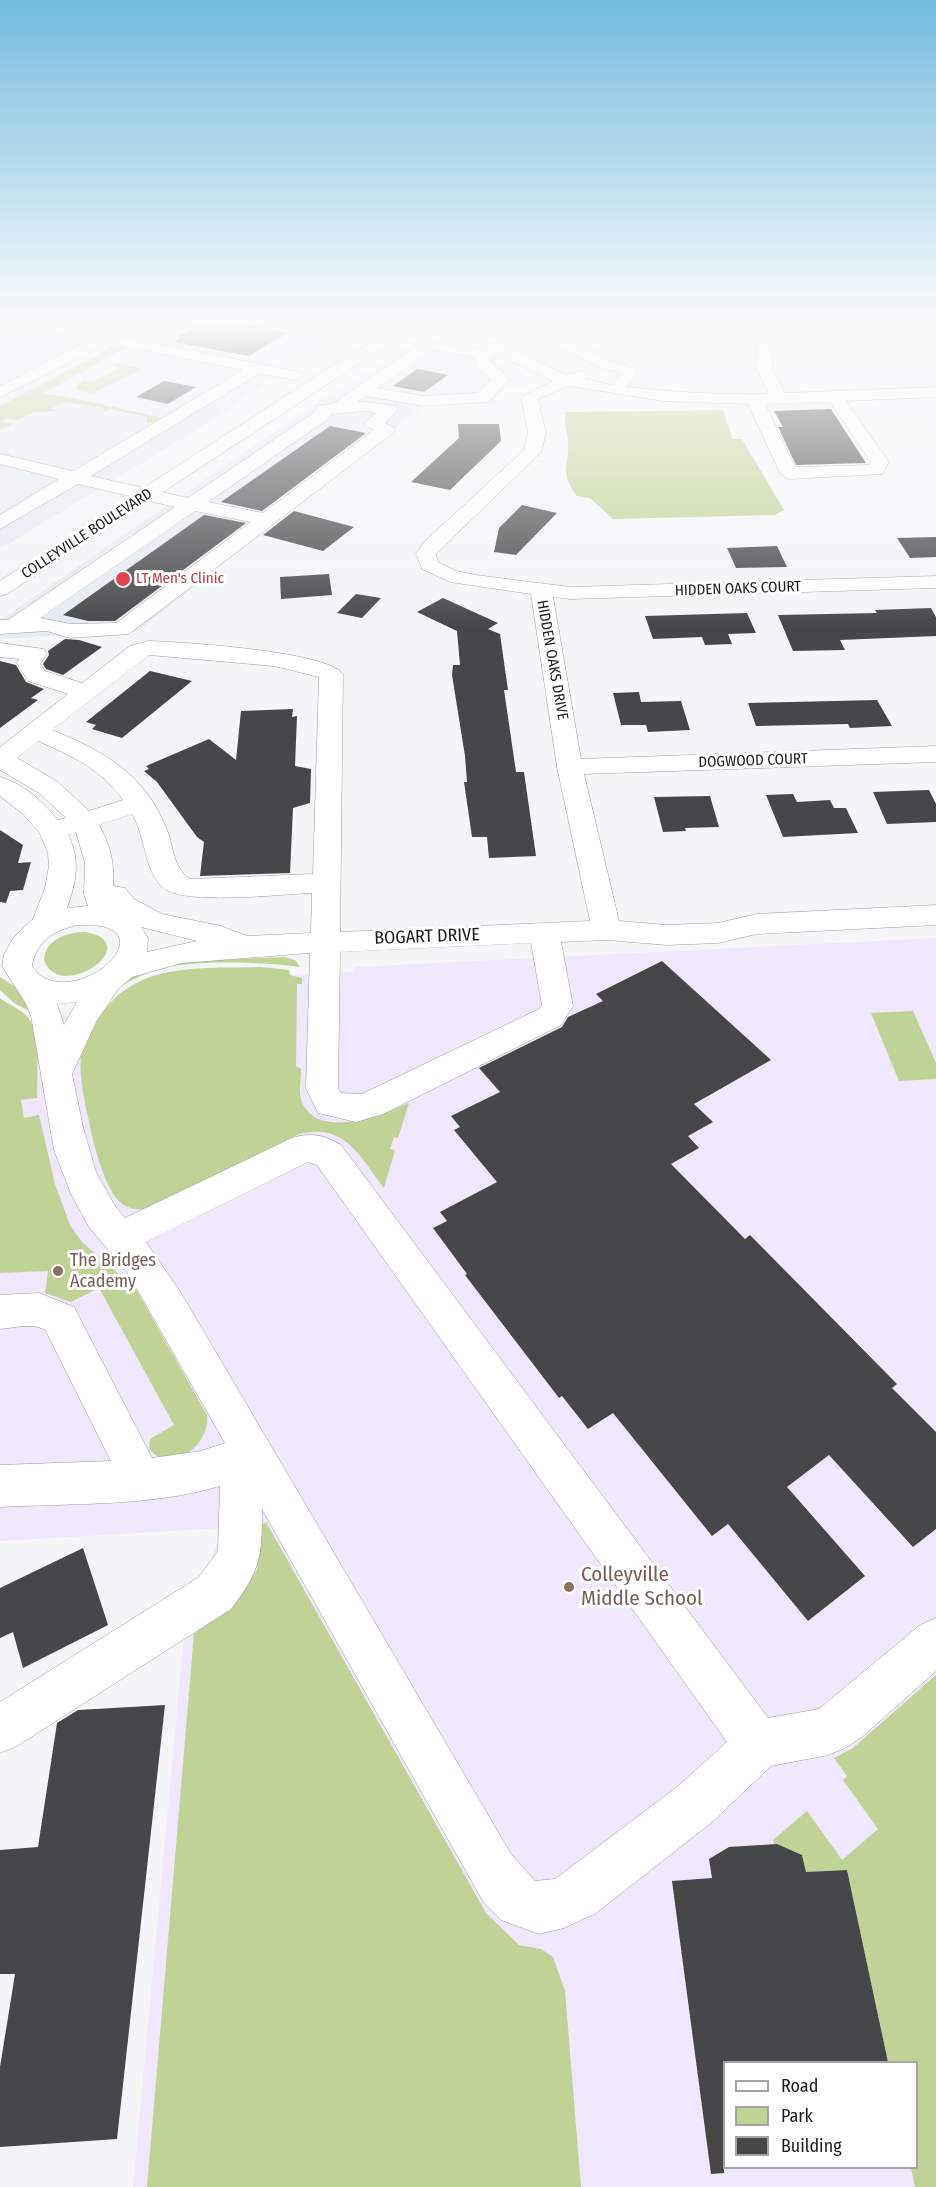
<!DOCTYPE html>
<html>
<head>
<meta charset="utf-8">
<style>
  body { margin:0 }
  #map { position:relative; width:936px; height:2187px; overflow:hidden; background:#f4f5f7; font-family:"Fira Sans Condensed",sans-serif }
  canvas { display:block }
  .legend { position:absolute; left:723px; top:2061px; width:195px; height:108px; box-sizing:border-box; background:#fff; border:2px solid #a4a4a4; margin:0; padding:8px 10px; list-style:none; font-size:18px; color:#1b1c1c }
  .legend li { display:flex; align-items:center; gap:12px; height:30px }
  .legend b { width:30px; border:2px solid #a4a4a4 }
</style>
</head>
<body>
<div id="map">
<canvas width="936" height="2187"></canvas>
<ul class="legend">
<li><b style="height:8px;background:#fff"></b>Road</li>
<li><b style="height:16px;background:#c0d396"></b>Park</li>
<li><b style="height:16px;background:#464748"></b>Building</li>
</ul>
</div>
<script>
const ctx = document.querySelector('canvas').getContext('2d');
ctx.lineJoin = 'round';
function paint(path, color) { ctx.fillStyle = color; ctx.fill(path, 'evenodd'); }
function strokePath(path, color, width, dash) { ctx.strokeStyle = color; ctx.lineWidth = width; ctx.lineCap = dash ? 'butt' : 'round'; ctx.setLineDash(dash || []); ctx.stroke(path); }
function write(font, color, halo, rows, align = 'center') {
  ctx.font = font + ' "Fira Sans Condensed",sans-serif'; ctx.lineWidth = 6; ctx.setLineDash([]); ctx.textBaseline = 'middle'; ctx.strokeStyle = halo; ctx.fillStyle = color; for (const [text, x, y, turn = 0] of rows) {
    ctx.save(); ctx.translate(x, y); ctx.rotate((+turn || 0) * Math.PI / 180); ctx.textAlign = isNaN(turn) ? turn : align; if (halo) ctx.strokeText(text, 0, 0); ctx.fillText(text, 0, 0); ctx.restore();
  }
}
paint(new Path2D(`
  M0 321H319L326 323 320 326 327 331 334 333 216 418 0 549Z
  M414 341 476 350 516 368 533 384 505 390 496 397V404L425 405 138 631 0 639V620L303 412Z`), '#e5ebf3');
paint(new Path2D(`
  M936 938V2187H133L183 1646 222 1528 0 1541V998L12 1008 26 1014 32 1025 38 1024 37 1018 101 1014 122 990 145 978 170 971 268 967 289 970 290 975 355 972 356 967ZM724 2062H916V2168H724Z`), '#efe7fc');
paint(new Path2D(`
  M474 321H603L575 341 507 334 478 326Z`), '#f9e4f3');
paint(new Path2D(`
  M113 344 122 347V350L42 394 63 396 164 418 156 423H147V417L109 409 105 412 104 408 64 402 51 409 60 411 34 412 16 421 6 418 2 422 13 423 0 430V406L98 355Z
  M118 363 144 369 92 393 76 390V386L84 380 93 382 120 368 112 366Z
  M723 410 733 439H742L784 510 775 515 613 519 590 498 577 496C558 471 570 466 568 441 567 430 563 422 566 412Z
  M86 932C147 944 59 1004 44 960 45 939 68 932 86 932Z
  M284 957 295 960 300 967C263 962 198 960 162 968 143 973 128 982 112 992L132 975 170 962Z
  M260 967 289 970 290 975 302 978V984H297L296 1066 301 1069C301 1079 298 1093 302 1102 318 1141 384 1114 409 1103L398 1138 394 1137 390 1149 395 1150 384 1188C359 1156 346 1123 299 1134L154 1207C142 1210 129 1211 120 1202 104 1188 92 1138 88 1117 83 1094 77 1063 83 1040 85 1031 96 1021 101 1014 140 961 201 969 260 967Z
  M0 977 22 991 33 1013 14 1003 0 990Z
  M0 998C10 1006 29 1012 32 1025L38 1024 37 1098 21 1100 24 1118 39 1115 55 1184 70 1225 82 1242 136 1289 207 1415C211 1445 169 1477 149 1448L150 1439 174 1425 99 1288 71 1302 45 1293 48 1271 0 1273Z
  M913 1011 936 1063V1079L899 1081 871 1013Z
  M266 1522 486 1913 519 1945 541 1949 553 1957 565 1991 581 2187H147L194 1634 233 1602 257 1570 261 1525Z
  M936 1675V2187H915L911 2168H916V2062H888L847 1870 806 1872 802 1855 774 1844 773 1840 807 1811 842 1860 878 1829 843 1780 847 1776 834 1758 853 1748Z`), '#c0d396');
paint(new Path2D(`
  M206 321H231L288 333 249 356 174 342 181 338 177 337Z
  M417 369 424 370 448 375 424 392 393 386Z
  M164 381 196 387 168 404 136 397Z
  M831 409 866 463 796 465 778 427H783L774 411Z
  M458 424H499L501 441 450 490 411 482 459 438Z
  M330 426 366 433 262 511 221 502Z
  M522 505 557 513 516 555 494 552 499 528Z
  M294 511 354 527 323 551 263 535Z
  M204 515 246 523 115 621H88L63 615Z
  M936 537V557L910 558 897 538Z
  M777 546 787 567 736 568 727 548Z
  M329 574 332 595 281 599 280 577Z
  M356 594 381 598 362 618 337 613Z
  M443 598 498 623 488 629 500 634 508 690H504L516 772H524L536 856 489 858 487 837H472L464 782H467L465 756 452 675 453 665H460L457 631 417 612Z
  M931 608 936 617V636L840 640 845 650 793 651 778 615 877 613 875 610Z
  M747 613 756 633 728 634 732 644 705 645 702 637 653 639 645 616Z
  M65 639 79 640 102 647 63 675 46 669 43 664 49 655 48 651Z
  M0 661 16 665 26 682 44 689 31 698 38 700 0 728Z
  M150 671 192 681 122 738 92 729 96 725 86 722Z
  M639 692 641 702 681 701 690 730 648 732 646 725H621L613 693Z
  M877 700 892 726 850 728 848 724 756 726 748 703Z
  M293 709 292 717 297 716 295 766 311 769 310 803 293 808 290 873 200 876 204 842 197 837 157 782 144 771 149 769 146 766 209 739 236 760 241 711Z
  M929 790 936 804V822L887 824 873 792Z
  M793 794 797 802 830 800 834 808H846L858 833 783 837 766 795Z
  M710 796 719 827 685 828 686 831 663 832 654 797Z
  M0 830 23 845 18 863 31 862 23 890 10 891 6 903 0 902Z
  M662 961 771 1060 694 1104 713 1122 688 1136 699 1148 671 1164 745 1239 750 1235 897 1384 892 1388 936 1432V1529L913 1547 829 1455 787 1487 865 1576 808 1621 728 1524 712 1536 613 1413 588 1429 562 1396 559 1398 465 1275 467 1274 433 1228 447 1221 440 1212 497 1182 454 1130 460 1127 451 1116 500 1092 479 1068 562 1027 568 1017 603 1001 596 994Z
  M83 1548 108 1625 23 1668 13 1632 0 1638V1588Z
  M165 1705 117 2139 0 2147V2067L15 1974H0V1850L38 1847 57 1723 78 1710Z
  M777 1844 802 1855 806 1872 847 1870 888 2062H724V2173L711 2174 672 1881 712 1878 709 1859 729 1847Z`), '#464748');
const minor = new Path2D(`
  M12 321H45L103 333 116 332 118 336 301 372 303 375 295 380 260 373 91 476 188 498 315 412 318 406 334 403 423 342 482 349 477 345 480 342 496 344 510 339 518 344 510 349 567 375 579 371 585 373 587 376 585 379 612 385 621 374 597 366 554 344 548 339 550 335 495 325 488 321H523L563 328 575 326 582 321H599L585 333 564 338 609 360 636 369 638 372 627 387C674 392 721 395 769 394L756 368 757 348 741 321H810L814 327 806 332H763L773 348 772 368 785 393 936 387V397L846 401 889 462 882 474 789 479 780 473 748 404 663 401 569 386 538 399 546 433 541 452 436 554 438 562 456 571 476 575 570 587 936 576V588L570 599 553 597 581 759 936 746V762L584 774 619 921 667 925 718 923 757 914 936 905V925L757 934 718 943 667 945 607 940 561 942 573 1006 561 1025 383 1114 356 1122 318 1113 306 1088 310 953 182 963 132 977 118 989 96 1022 72 1074 83 1127 96 1172 115 1206 125 1218 292 1138C311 1132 324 1135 341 1145L768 1718 819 1709 920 1625 936 1618V1671L863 1736 845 1748 828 1755 771 1766 712 1822 596 1913 564 1928 539 1934 501 1920 484 1903 262 1509C262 1556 261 1570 231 1609L17 1746 0 1753V1702L199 1577 218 1551 220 1486C149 1507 73 1503 0 1507V1465L111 1461 46 1331C35 1322 14 1328 0 1329V1295L39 1293 74 1307 152 1458 201 1451 225 1443 128 1273 89 1227 71 1194 54 1150 31 1016 25 1002 2 966 4 955 13 938 33 919 45 888 49 866 48 853 39 832 23 814 0 796V777C23 783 43 802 58 820L66 818 39 793 0 770V747L68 694 28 681 17 663 19 659 0 657V643L44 649 47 654 40 664 45 671 82 683 130 646 148 641C181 642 326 651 343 674L340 932 590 921 557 767 531 594 450 582 422 569 416 554 424 542 524 450 528 433 521 397 553 381 496 354 491 357 490 362 503 372 508 381 488 402 423 406 366 396 358 401 396 406 398 410 385 423 396 429 393 433 129 634 70 638 47 631 0 634V620H8L175 507 78 484 0 529V515L59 479 0 464V454L73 471 243 370 107 343 0 397V386L90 340 19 325ZM431 350 475 357 476 367 491 380 477 393 423 396 377 388ZM830 402 871 462 869 465 795 467 765 404ZM366 411 376 413 364 424 374 430 263 513 208 502 328 419 331 414ZM195 511 251 522 116 623 71 624 40 618ZM149 655 274 666 319 677 313 874 190 879C173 868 174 848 167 830 146 775 104 751 52 730ZM38 741C72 756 101 769 123 800L89 811 58 782 17 758ZM132 814C146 837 143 867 162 887 181 906 282 894 312 893L311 933 247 936 221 926 162 914 134 899 125 888 113 886C115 864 110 844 99 825ZM76 832 85 863 84 894 88 906 67 908C76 883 81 859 68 835ZM78 925C90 925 105 924 115 932 141 955 60 1009 32 966 36 941 54 930 78 925ZM141 927 197 941 147 952 148 938ZM531 943 542 1005 539 1009 362 1094 341 1093 338 1088 340 952ZM77 1002 64 1025 57 1004ZM308 1162 317 1165 727 1742 677 1787 555 1879 535 1881 511 1854 181 1293 146 1242Z
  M345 321H380L437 331 445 336 437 341 352 325Z`);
const major = new Path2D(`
  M406 321H424L7 594 0 596V581L324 371Z`);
strokePath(minor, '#9c9d9e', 1);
strokePath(major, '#9c9d9e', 1);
paint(minor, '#fff');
paint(major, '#fff');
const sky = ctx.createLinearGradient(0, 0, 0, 628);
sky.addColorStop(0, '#71bcdc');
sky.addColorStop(0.51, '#fafafb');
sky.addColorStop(1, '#fafafb00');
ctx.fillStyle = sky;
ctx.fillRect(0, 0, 936, 628);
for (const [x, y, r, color] of [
  [123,579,8,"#e0444e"],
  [58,1271,6,"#8d6e63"],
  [569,1587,6,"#8d6e63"]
]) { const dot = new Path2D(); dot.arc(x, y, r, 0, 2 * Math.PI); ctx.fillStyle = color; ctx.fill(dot); strokePath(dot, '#fff', 2); }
write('15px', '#1b1c1c', '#fff', [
  ["COLLEYVILLE BOULEVARD",87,534,-33],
  ["HIDDEN OAKS COURT",738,589,-2],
  ["HIDDEN OAKS DRIVE",552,660,80],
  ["DOGWOOD COURT",753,761,-2]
]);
write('15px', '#be3a42', '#fff', [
  ["LT Men's Clinic",136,579]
], 'left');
write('18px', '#1b1c1c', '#fff', [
  ["BOGART DRIVE",427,937,-2]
]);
write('18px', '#785e54', '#fff', [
  ["The Bridges",70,1261],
  ["Academy",70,1282]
], 'left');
write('21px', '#785e54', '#fff', [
  ["Colleyville",581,1575],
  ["Middle School",581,1599]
], 'left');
</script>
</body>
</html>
